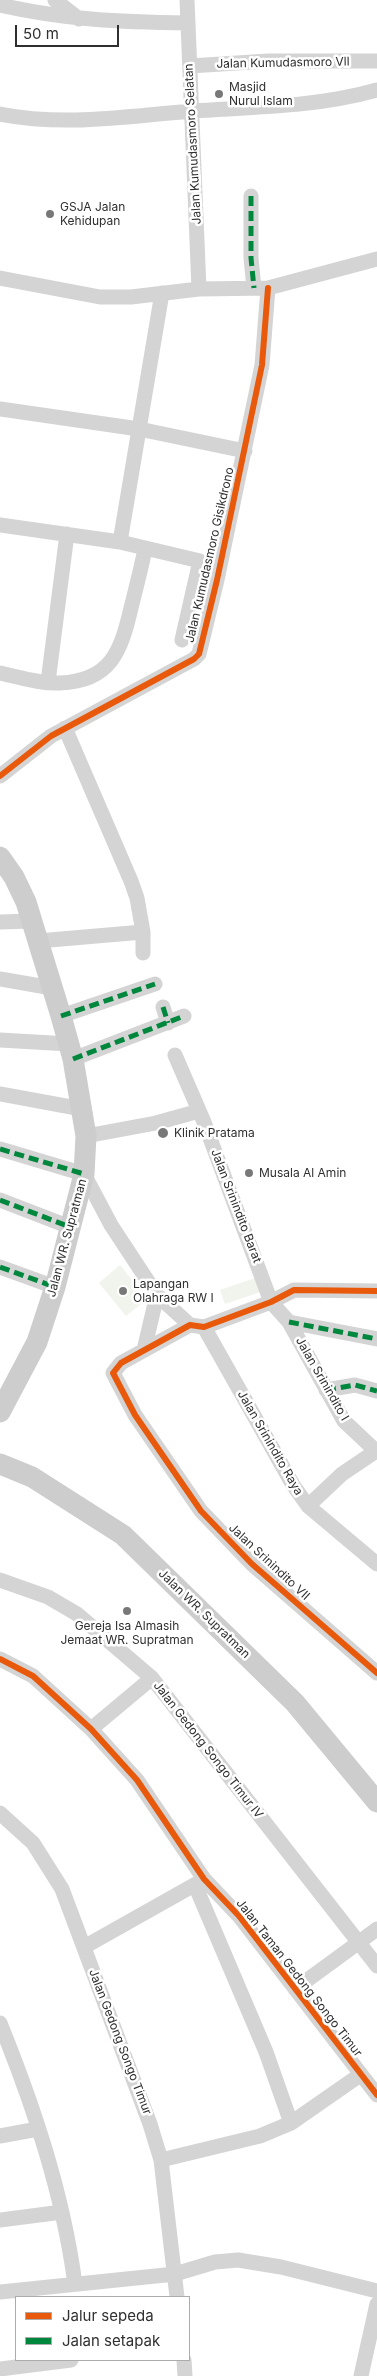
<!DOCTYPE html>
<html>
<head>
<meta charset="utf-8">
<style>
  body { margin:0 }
  #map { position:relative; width:377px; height:2376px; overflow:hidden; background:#fff; font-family:Inter,sans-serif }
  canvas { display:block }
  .legend { position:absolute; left:15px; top:2296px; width:175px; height:65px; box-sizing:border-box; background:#fff; border:1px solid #acacac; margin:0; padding:6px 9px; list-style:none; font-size:15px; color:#2f2f2f }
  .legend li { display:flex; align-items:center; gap:10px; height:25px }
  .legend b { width:25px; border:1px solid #acacac }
  .scale { position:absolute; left:15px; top:25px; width:104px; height:22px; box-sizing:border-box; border:2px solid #2f2f2f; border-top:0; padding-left:6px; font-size:15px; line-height:18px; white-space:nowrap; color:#2f2f2f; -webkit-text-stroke:4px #fff; paint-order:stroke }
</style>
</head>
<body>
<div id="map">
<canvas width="377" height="2376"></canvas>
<ul class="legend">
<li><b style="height:6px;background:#e8590c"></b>Jalur sepeda</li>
<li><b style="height:6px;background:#00873e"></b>Jalan setapak</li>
</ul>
<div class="scale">50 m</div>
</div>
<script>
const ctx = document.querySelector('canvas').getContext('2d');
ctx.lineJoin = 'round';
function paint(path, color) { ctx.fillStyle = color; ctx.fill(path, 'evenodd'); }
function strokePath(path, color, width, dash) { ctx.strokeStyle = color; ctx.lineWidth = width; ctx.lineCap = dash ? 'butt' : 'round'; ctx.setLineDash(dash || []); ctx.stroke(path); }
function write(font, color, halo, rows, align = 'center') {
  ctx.font = font + ' Inter,sans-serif'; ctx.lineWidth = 5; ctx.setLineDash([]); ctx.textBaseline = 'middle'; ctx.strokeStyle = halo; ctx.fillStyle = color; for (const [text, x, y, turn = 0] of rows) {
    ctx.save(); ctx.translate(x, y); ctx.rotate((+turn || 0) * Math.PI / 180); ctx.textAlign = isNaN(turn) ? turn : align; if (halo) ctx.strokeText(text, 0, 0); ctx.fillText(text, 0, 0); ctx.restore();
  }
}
paint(new Path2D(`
  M120 1265 147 1299 126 1316 99 1283Z
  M258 1277 263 1291 225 1304 220 1290Z`), '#f0f4ec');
strokePath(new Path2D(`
  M55 0 79 19
  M187 0 199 289
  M0 5C66 20 121 22 188 23
  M190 66 268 61H377
  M0 114C66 127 126 116 193 111 254 107 317 107 377 90
  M251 196V258L254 288
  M0 278 100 297H131L199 289 268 288 377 259
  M0 409 139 429 245 451
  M0 525 120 542 200 561 182 640
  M120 542 162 293
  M0 673C19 677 41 684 60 683 111 681 121 651 131 608 136 588 141 569 145 549
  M48 682 67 534
  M0 776 51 736 194 659 199 654 217 580 262 365 268 288
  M0 922 31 921
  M143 932V953
  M38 941 143 932 137 898 131 881 65 728
  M0 979 52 988
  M163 1007 168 1023
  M61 1016 155 984
  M0 1040 69 1044
  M175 1055 204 1122 271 1302 289 1322 344 1421 377 1452
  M73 1059 184 1016
  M0 1094 82 1109
  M86 1136 156 1123 199 1111
  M0 1149 84 1174 111 1225 157 1295 190 1325
  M0 1200 70 1227
  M0 1267 55 1287
  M377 1291 294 1290 271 1302 204 1327 190 1325 121 1363 113 1373 135 1415 201 1511 252 1564 377 1673
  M289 1322 377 1339
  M204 1327 293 1485 308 1506 377 1564
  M144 1350 157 1295
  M326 1390 355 1385 377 1391
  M308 1506 342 1474 376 1451
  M0 1580 48 1597 77 1614 152 1678 377 1966
  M0 1659 33 1676 91 1729 137 1780 204 1879 239 1916 377 2095
  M91 1729 152 1678
  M0 1813 33 1843 62 1889 150 2124 161 2160 177 2297
  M195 1885 266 2052 291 2123
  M84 1947 203 1880
  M295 1989 377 1929
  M0 2023C34 2107 63 2194 75 2284
  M0 2136 38 2129
  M161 2160 260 2136 291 2123 360 2075
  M0 2220 62 2212
  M0 2292 175 2274 215 2262 238 2260 281 2267 377 2291
  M184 2360 185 2376
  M0 2369 71 2360
  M361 2376 377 2304`), '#d4d4d4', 15);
strokePath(new Path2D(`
  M0 857 14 877 26 902 61 1016 73 1059 86 1136 84 1174 55 1287 37 1342 0 1412
  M0 1464 32 1477 123 1535 295 1703 377 1802`), '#cdcdcd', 21);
strokePath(new Path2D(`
  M251 196V258L254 288
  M163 1007 168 1023
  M61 1016 155 984
  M73 1059 184 1016
  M0 1149 84 1174
  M0 1200 70 1227
  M0 1267 55 1287
  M289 1322 377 1339
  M326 1390 355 1385 377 1391`), '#00873e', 5, [10, 5]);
strokePath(new Path2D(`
  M0 776 51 736 194 659 199 654 217 580 262 365 268 288
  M377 1291 294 1290 271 1302 204 1327 190 1325 121 1363 113 1373 135 1415 201 1511 252 1564 377 1673
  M0 1659 33 1676 91 1729 137 1780 204 1879 239 1916 377 2095`), '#e8590c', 6);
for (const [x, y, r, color] of [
  [219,94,5,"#787878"],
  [50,214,5,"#787878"],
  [163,1133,6,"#787878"],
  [249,1173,5,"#787878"],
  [123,1291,5,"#787878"],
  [127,1611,5,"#787878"]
]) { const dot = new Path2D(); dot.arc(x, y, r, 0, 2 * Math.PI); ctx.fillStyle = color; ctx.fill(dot); strokePath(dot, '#fff', 2); }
write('12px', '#2f2f2f', '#fff', [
  ["Jalan Kumudasmoro Vll",283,63,-1],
  ["Jalan Kumudasmoro Selatan",193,144,-93],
  ["Jalan Kumudasmoro Gisikdrono",210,555,-77],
  ["Jalan Srinindito Barat",236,1206,69],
  ["Jalan WR. Supratman",67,1238,-75],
  ["Jalan Srinindito I",322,1379,60],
  ["Jalan Srinindito Raya",270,1443,60],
  ["Jalan Srinindito VII",269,1562,43],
  ["Jalan WR. Supratman",204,1614,44],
  ["Jalan Gedong Songo Timur IV",208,1750,52],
  ["Jalan Taman Gedong Songo Timur",299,1978,52],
  ["Jalan Gedong Songo Timur",120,2042,69]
]);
write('12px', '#2f2f2f', '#fff', [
  ["Masjid",229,87],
  ["Nurul Islam",229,101],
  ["GSJA Jalan",60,207],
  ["Kehidupan",60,221],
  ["Klinik Pratama",174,1133],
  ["Musala Al Amin",259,1173],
  ["Lapangan",133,1284],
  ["Olahraga RW I",133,1298],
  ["Gereja Isa Almasih",127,1626,"center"],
  ["Jemaat WR. Supratman",127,1640,"center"]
], 'left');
</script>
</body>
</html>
